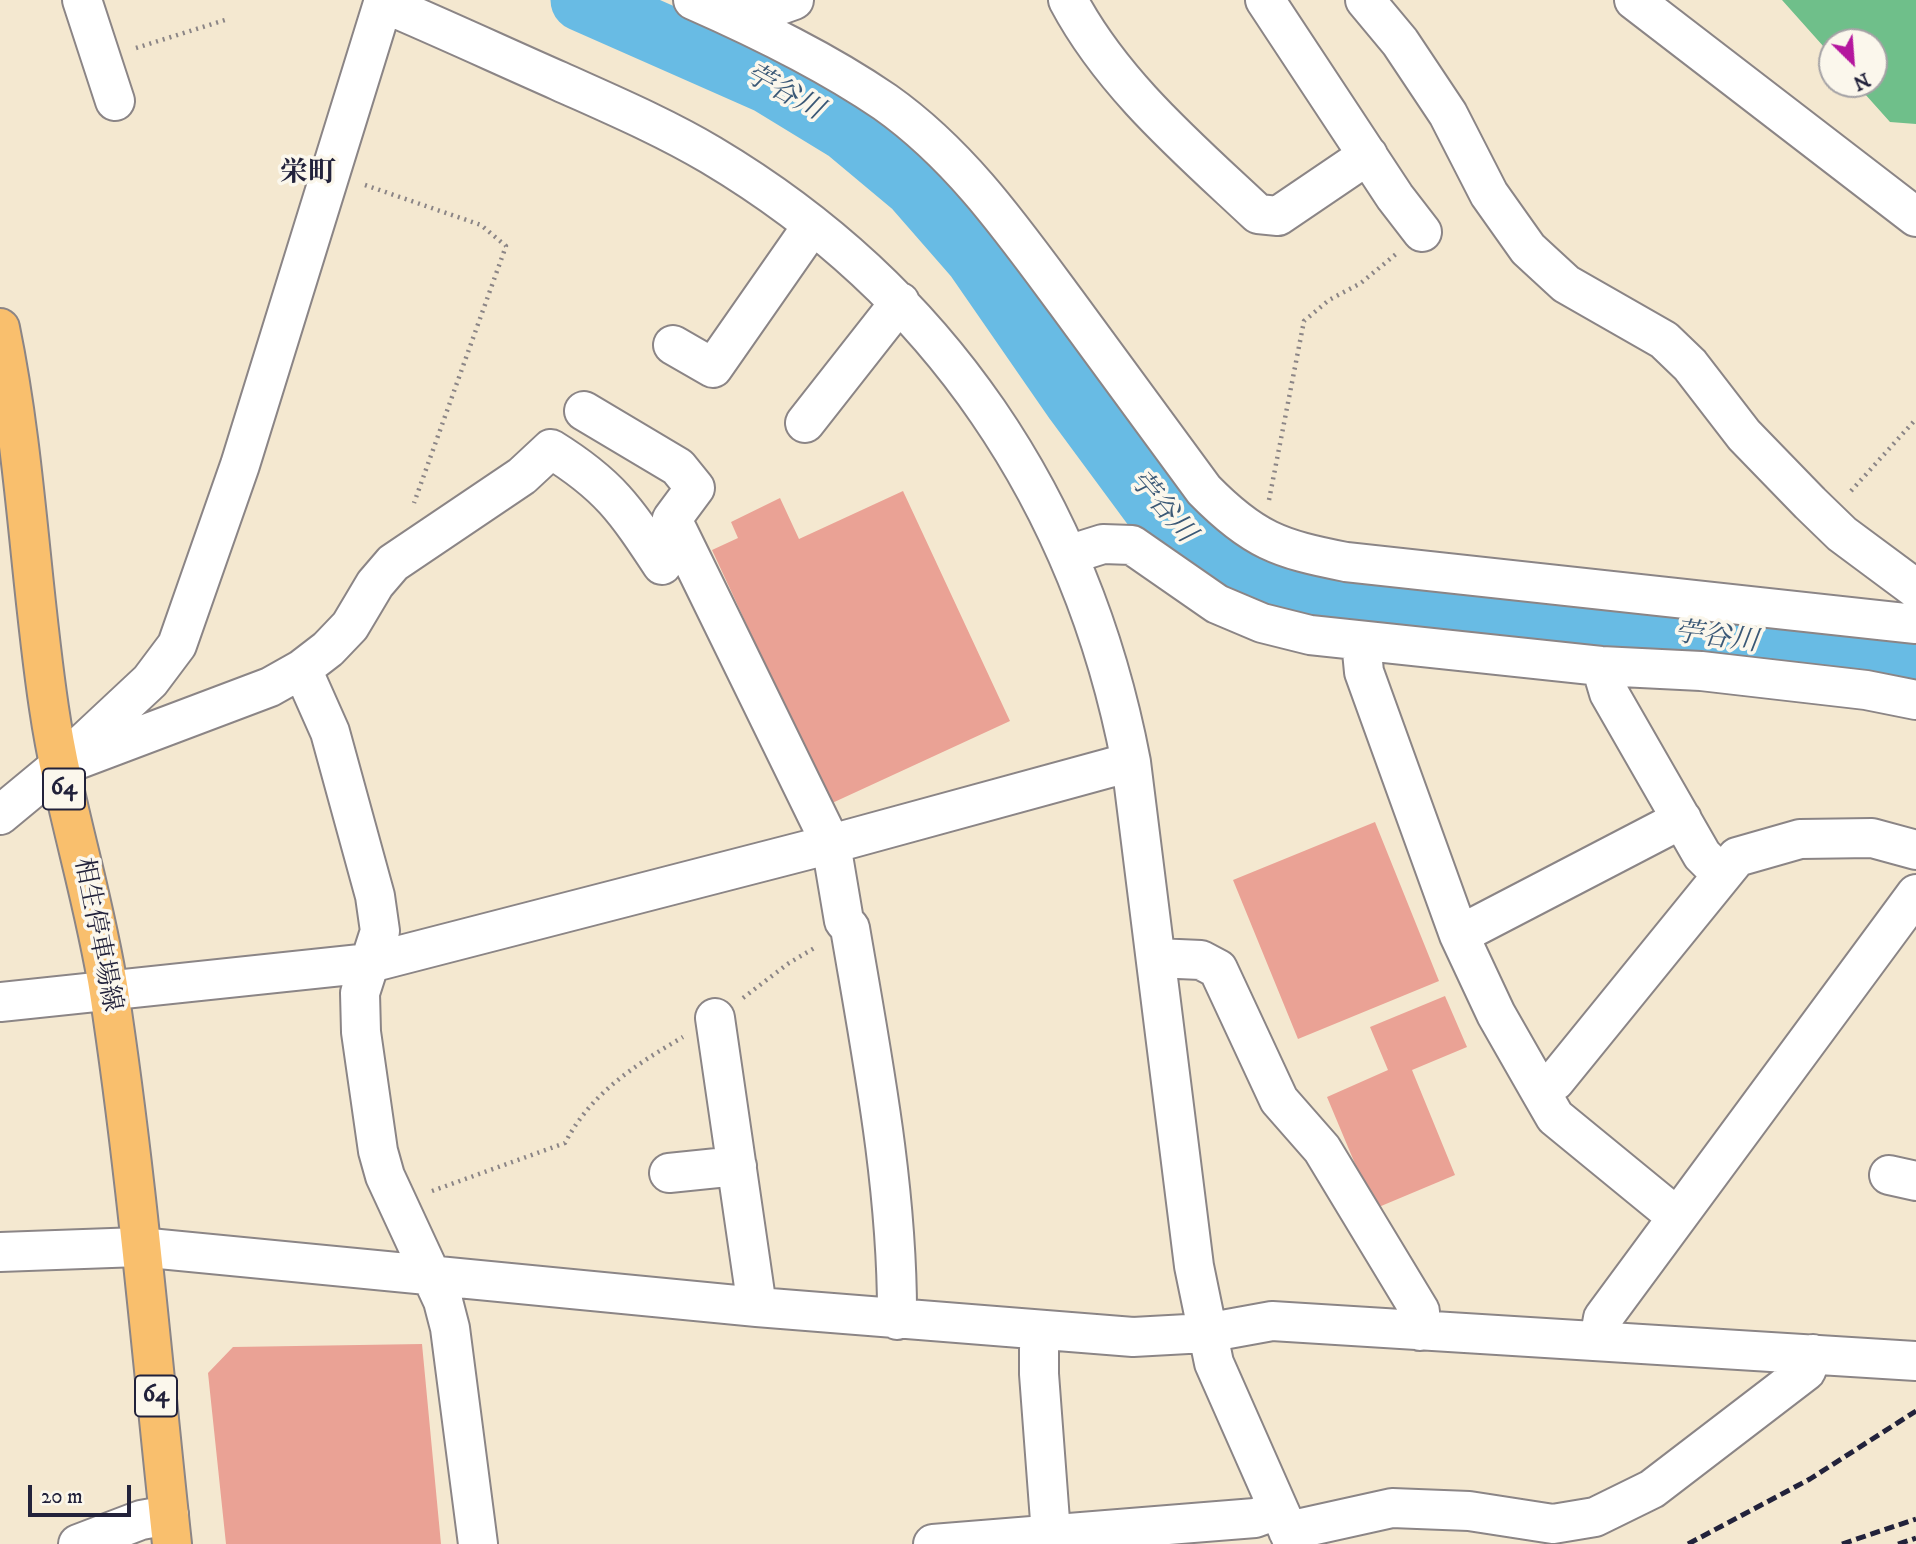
<!DOCTYPE html>
<html>
<head>
<meta charset="utf-8">
<style>
  body { margin:0 }
  #map { position:relative; width:1916px; height:1544px; overflow:hidden; background:#f4e8d0; font-family:"IM FELL DW Pica",serif }
  canvas { display:block }
  .north { position:absolute; left:1818px; top:28px; width:70px; height:70px; box-sizing:border-box; background:#fbf7ec; border:2px solid #a4a2a5; border-radius:50%; rotate:155deg; font-size:19px; font-weight:700; line-height:28px; text-align:center; color:#22223b }
  .north::after { content:''; display:block; margin:auto; width:24px; height:32px; background:#b5179e; clip-path:polygon(50% 0,100% 100%,50% 72%,0 100%) }
  .scale { position:absolute; left:28px; top:1485px; width:103px; height:32px; box-sizing:border-box; border:4px solid #22223b; border-top:0; padding-left:9px; font-size:21px; line-height:24px; white-space:nowrap; color:#22223b; -webkit-text-stroke:5px #fbf7ec; paint-order:stroke }
</style>
</head>
<body>
<div id="map">
<canvas width="1916" height="1544"></canvas>
<div class="north">N</div>
<div class="scale">20 m</div>
</div>
<script>
const ctx = document.querySelector('canvas').getContext('2d');
ctx.lineJoin = 'round';
function paint(path, color) { ctx.fillStyle = color; ctx.fill(path, 'evenodd'); }
function strokePath(path, color, width, dash) { ctx.strokeStyle = color; ctx.lineWidth = width; ctx.lineCap = dash ? 'butt' : 'round'; ctx.setLineDash(dash || []); ctx.stroke(path); }
function write(font, color, halo, rows, align = 'center') {
  ctx.font = font + ' "IM FELL DW Pica","Noto Serif JP",serif'; ctx.lineWidth = 7; ctx.setLineDash([]); ctx.textBaseline = 'middle'; ctx.strokeStyle = halo; ctx.fillStyle = color; for (const [text, x, y, turn = 0] of rows) {
    ctx.save(); ctx.translate(x, y); ctx.rotate((+turn || 0) * Math.PI / 180); ctx.textAlign = isNaN(turn) ? turn : align; if (halo) ctx.strokeText(text, 0, 0); ctx.fillText(text, 0, 0); ctx.restore();
  }
}
paint(new Path2D(`
  M1782 0H1916V124L1890 122 1856 84H1874V42H1832V56Z`), '#6fbf8a');
strokePath(new Path2D(`
  M582 0 770 83 847 130 914 186 976 257 1075 400 1154 507 1208 560 1264 587 1517 620 1734 638 1916 663`), '#68bbe4', 63);
paint(new Path2D(`
  M903 491 1010 721 830 804 712 550 738 538 731 522 780 498 799 539Z
  M1375 822 1439 981 1298 1039 1233 880Z
  M1445 996 1467 1047 1412 1070 1455 1175 1374 1209 1327 1097 1388 1070 1370 1027Z
  M422 1344 441 1544H226L208 1373 233 1347Z`), '#eaa295');
const minor = new Path2D(`
  M82 0 115 101
  M693 0C759 29 825 61 885 102 960 155 1012 229 1066 302 1112 365 1158 428 1204 490 1253 540 1279 549 1346 562L1916 624
  M1068 0C1113 85 1189 149 1258 214L1278 216 1368 155
  M1265 0 1395 197 1422 232
  M1365 0 1400 42 1448 114 1489 194 1528 249 1566 284 1664 340 1690 365 1744 435 1810 503 1842 534 1916 589
  M1634 0 1916 217
  M383 3C442 28 500 55 559 81 610 104 662 126 711 155 939 291 1081 501 1131 762L1194 1266 1214 1363 1294 1544
  M738 20 794 0
  M673 345 713 368 812 226
  M584 411 678 467 695 488 672 519 831 844 844 921 850 928C872 1057 898 1189 897 1320
  M805 423 900 302
  M1068 555 1103 544 1132 545 1217 604 1262 623 1310 635 1601 666 1701 671 1866 690 1916 700
  M1361 641 1364 672 1459 935 1496 1014 1540 1091 1555 1117 1677 1217
  M1601 666 1609 693 1702 855 1722 875
  M302 669 328 649 350 626 375 584 393 563 522 476 551 449C609 485 625 509 662 565
  M58 767 270 687 302 669 330 732 375 896 380 931 360 993 361 1032 378 1151 385 1176 443 1301 450 1328 478 1544
  M0 815 58 767 150 681 177 645 240 465 384 0
  M1459 935 1682 819
  M1156 958 1201 960 1218 969 1279 1100 1322 1149 1420 1311V1331
  M0 1002 370 963 831 844 1131 762
  M715 1018 757 1307
  M1540 1091 1555 1081 1737 857 1800 839 1872 838 1916 850
  M669 1173 737 1166
  M1889 1175 1916 1181
  M0 1252 139 1247 757 1307 1133 1337 1206 1333 1272 1321 1916 1361
  M1039 1331V1374L1051 1534
  M1599 1341 1603 1318 1916 894
  M1288 1531 1392 1508 1469 1511 1553 1524 1595 1517 1652 1489 1806 1371 1813 1354
  M78 1544 141 1520 169 1515
  M933 1544 1255 1518 1277 1510`);
const major = new Path2D(`
  M0 328C26 454 30 581 49 708 63 804 94 896 109 992 137 1175 152 1360 172 1544`);
strokePath(minor, '#8b8586', 42);
strokePath(major, '#8b8586', 42);
strokePath(new Path2D(`
  M136 48 225 20
  M365 185 481 225 506 246 414 503
  M1851 491 1916 419
  M1269 500 1304 321 1329 300 1361 283 1396 254
  M743 998 789 963 816 947
  M432 1191 565 1143C591 1093 635 1065 683 1037`), '#8b8586', 4.5, [2, 5]);
strokePath(minor, '#fff', 38);
strokePath(major, '#f9bf6d', 38);
strokePath(new Path2D(`
  M1688 1544 1810 1479 1916 1411
  M1842 1544 1916 1519
  M1898 1544 1916 1538`), '#22223b', 5, [10, 5]);
for (const [x, y, w] of [
  [64,789,42],
  [156,1396,42]
]) { const box = new Path2D(); box.roundRect(x - w / 2, y - 20.5, w, 41, 5); ctx.fillStyle = '#fbf7ec'; ctx.fill(box); strokePath(box, '#22223b', 2); }
write('bold 24px', '#22223b', null, [
  ["64",64,789],
  ["64",156,1396]
]);
write('26px', '#22223b', '#fbf7ec', [
  ["相生停車場線",96,935,79]
]);
write('italic 28px', '#3a5876', '#fbf7ec', [
  ["苧谷川",783,94,29],
  ["苧谷川",1161,508,49],
  ["苧谷川",1716,639,7]
]);
write('bold 28px', '#22223b', '#fbf7ec', [
  ["栄町",308,175]
]);
</script>
</body>
</html>
